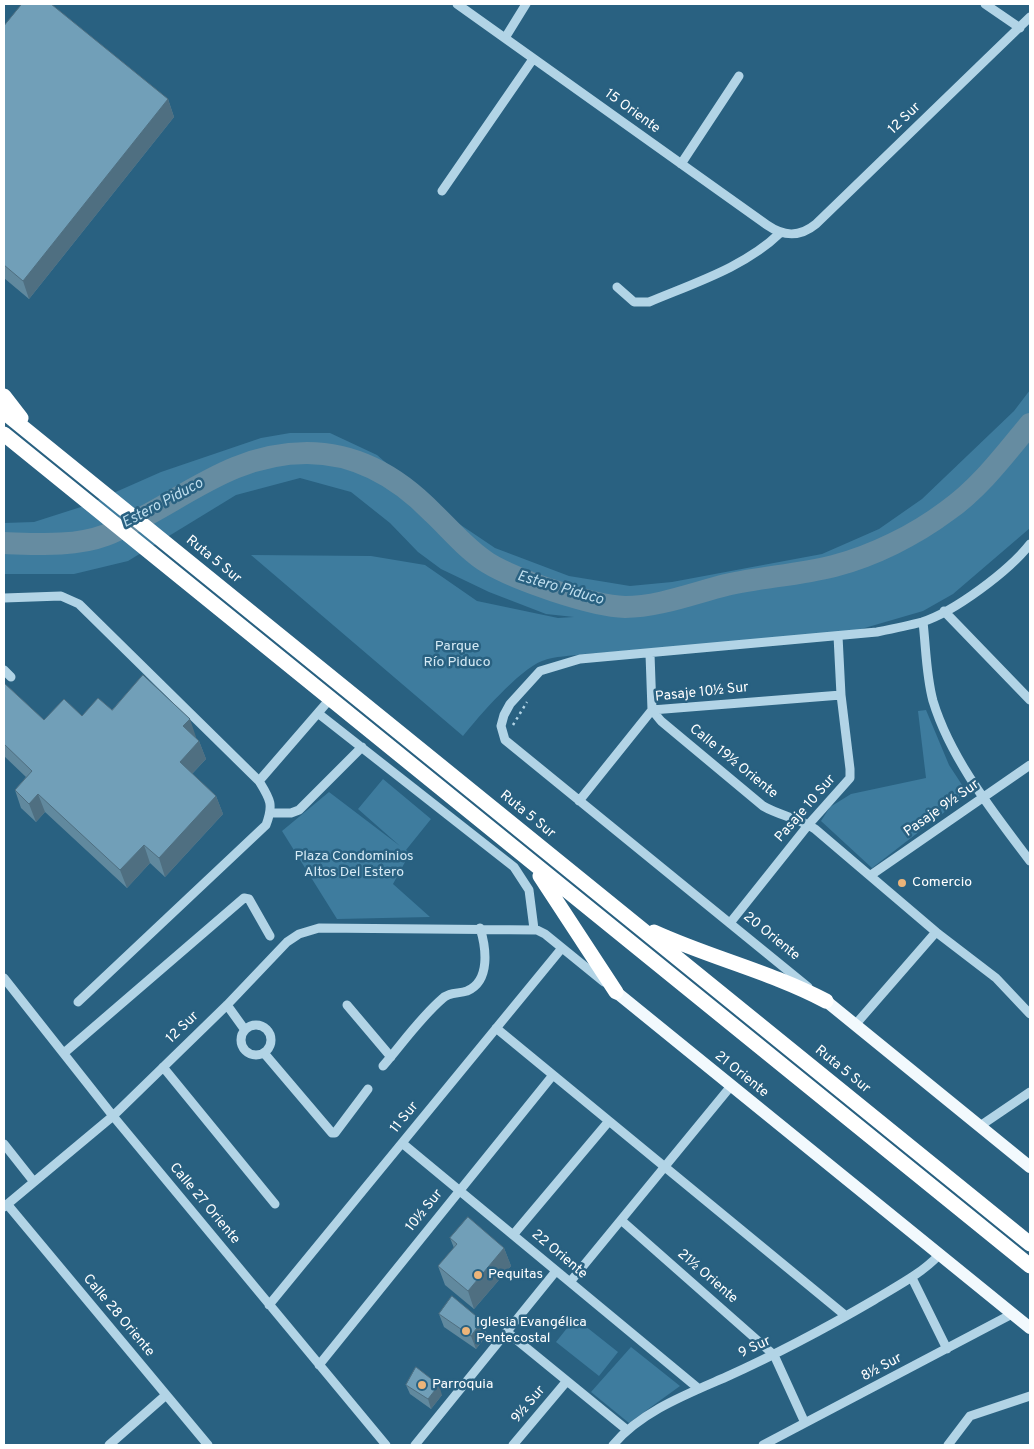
<!DOCTYPE html>
<html>
<head>
<meta charset="utf-8">
<style>
  body { margin:0 }
  #map { position:relative; width:1034px; height:1449px; overflow:hidden; background:#296181; font-family:Overpass,sans-serif }
  canvas { display:block }
  .frame { position:absolute; inset:0; border:5px solid #fff; pointer-events:none }
</style>
</head>
<body>
<div id="map">
<canvas width="1034" height="1449"></canvas>
<div class="frame"></div>
</div>
<script>
const ctx = document.querySelector('canvas').getContext('2d');
ctx.lineJoin = 'round';
function paint(path, color) { ctx.fillStyle = color; ctx.fill(path, 'evenodd'); }
function strokePath(path, color, width, dash) { ctx.strokeStyle = color; ctx.lineWidth = width; ctx.lineCap = dash ? 'butt' : 'round'; ctx.setLineDash(dash || []); ctx.stroke(path); }
function write(font, color, halo, rows, align = 'center') {
  ctx.font = font + ' Overpass,sans-serif'; ctx.lineWidth = 5; ctx.setLineDash([]); ctx.textBaseline = 'middle'; ctx.strokeStyle = halo; ctx.fillStyle = color; for (const [text, x, y, turn = 0] of rows) {
    ctx.save(); ctx.translate(x, y); ctx.rotate((+turn || 0) * Math.PI / 180); ctx.textAlign = isNaN(turn) ? turn : align; if (halo) ctx.strokeText(text, 0, 0); ctx.fillText(text, 0, 0); ctx.restore();
  }
}
paint(new Path2D(`
  M1030 390V528L953 594 923 611 844 634 584 654C571 656 555 656 542 661 519 670 479 716 463 736L251 555 371 556 425 565 477 601 558 618 574 617 546 614 489 592 441 569 418 552 390 523 351 492 300 478 236 495 128 561 74 574H4V523L34 522 84 506 161 472 261 438 290 433H330L377 455 446 515 495 548 569 576 630 586 672 582 822 554 879 529 922 499 1014 411Z
  M926 710 949 765 968 794 872 868 821 821 830 807 851 794 926 778 918 711Z
  M383 779 431 819 406 850 410 853 393 884 430 917 337 919 282 831 329 792 400 846 358 809Z
  M575 1318 618 1352 599 1376 556 1342Z
  M631 1347 680 1386 629 1423 591 1392Z`), '#3e7c9e');
strokePath(new Path2D(`
  M4 543C37 544 74 547 106 535 176 507 226 453 307 453 357 453 399 478 433 513 451 530 467 550 488 563 516 580 592 606 625 607 658 607 694 593 726 585 762 577 798 575 834 566 873 556 915 535 947 511 980 488 1005 454 1030 424`), '#668ca1', 22);
strokePath(new Path2D(`
  M513 725 527 702`), '#b2d4e6', 2.5, [2.5, 4]);
strokePath(new Path2D(`
  M457 4 767 225C783 236 799 238 816 224L1030 17
  M985 4 1020 28
  M505 38 526 4
  M681 164 739 76
  M442 191 533 59
  M617 287 634 302H649C694 283 745 267 780 233
  M4 598 61 596 79 604 259 781C270 799 274 804 266 825L78 1002
  M944 611 1030 700
  M923 622C926 648 926 675 933 701 951 760 994 813 1030 861
  M650 654 652 710 661 721 763 806C780 816 799 818 815 829L936 932 996 978 1030 1014
  M4 670 11 677
  M319 714 514 867 529 890 534 929
  M259 781 330 699
  M579 801 652 710 841 695
  M271 813H291L299 810 362 747
  M871 875 1030 765
  M730 923 809 824 850 778V769L841 695 838 636
  M4 978 113 1116 386 1445
  M808 987 505 740 501 726 504 715 510 704 540 671 580 659 877 632C892 629 907 626 922 622 954 612 1009 571 1030 544
  M227 1005 245 1030
  M347 1005 391 1057
  M241 1040a15 15 0 1 1 30 0a15 15 0 1 1-30 0Z
  M855 1025 936 932
  M496 1028 846 1316
  M64 1053 244 898 249 899 270 936
  M264 1053 332 1133H335L368 1089
  M383 1066C402 1044 420 1018 442 999 449 992 458 994 467 991 491 981 486 947 480 928
  M163 1067 275 1204
  M980 1126 1030 1092
  M402 1143 699 1389
  M4 1144 34 1182
  M7 1204 208 1445
  M4 1207 113 1116 227 1005 287 942 299 934 319 928 537 930 545 934 604 982
  M621 1220 774 1355 805 1423
  M513 1235 609 1121
  M912 1278 947 1349
  M570 1282 731 1086
  M269 1305 562 948
  M507 1332 627 1430
  M319 1365 553 1075
  M109 1445 166 1395
  M415 1445 556 1271
  M513 1445 566 1382
  M613 1445C640 1412 687 1394 726 1377 777 1354 826 1328 874 1300 897 1286 921 1274 939 1255
  M763 1445 1012 1314
  M948 1445 970 1416 1030 1396`), '#b2d4e6', 9);
strokePath(new Path2D(`
  M616 992 1030 1328
  M826 1001 1030 1167`), '#f2f9fd', 12);
strokePath(new Path2D(`
  M4 396 21 418
  M4 412 1030 1244
  M4 434 1030 1266
  M540 876 616 992
  M654 932C711 958 771 972 826 1001`), '#fff', 15);
paint(new Path2D(`
  M4 26 168 99 174 117 29 299 4 278Z
  M4 683 44 720 82 716 112 710 196 737V738L199 741 206 759 192 774 216 796 223 814 165 877 150 863 127 888 45 812 36 822 21 808 15 790 26 777 4 756Z
  M450 1238 504 1248 511 1266 474 1309 445 1285 438 1266 454 1248Z
  M439 1314 482 1321 487 1335 476 1349 444 1327Z
  M406 1385 442 1395 431 1409 410 1394Z`), '#61899e');
paint(new Path2D(`
  M168 99 174 117 29 299 23 281Z
  M190 719 196 737 190 744 183 726Z
  M199 741 206 759 186 780 180 762Z
  M38 794 45 812 36 822 29 804Z
  M216 796 223 814 165 877 159 858Z
  M144 845 150 863 127 888 120 870Z
  M504 1248 511 1266 474 1309 468 1291Z
  M482 1321 487 1335 476 1349 471 1336Z
  M439 1385 442 1395 431 1409 428 1399Z`), '#4f6f81');
const building = new Path2D(`
  M22 4H51L168 99 23 281 4 265V26Z
  M143 675 190 719 183 726 199 741 180 762 216 796 159 858 144 845 120 870 38 794 29 804 15 790 32 771 4 744V683L44 720 64 699 82 716 98 698 112 710Z
  M468 1217 504 1248 468 1291 438 1266 457 1244 450 1238Z
  M452 1296 482 1321 471 1336 439 1314Z
  M416 1367 439 1385 428 1399 406 1385Z`);
paint(building, '#719fb8');
strokePath(building, '#4f6f81', 1);
for (const [x, y, r, color] of [
  [902,883,5,"#ecb479"],
  [478,1275,5,"#ecb479"],
  [466,1331,5,"#ecb479"],
  [422,1385,5,"#ecb479"]
]) { const dot = new Path2D(); dot.arc(x, y, r, 0, 2 * Math.PI); ctx.fillStyle = color; ctx.fill(dot); strokePath(dot, '#296181', 2); }
write('14px', '#fff', '#296181', [
  ["15 Oriente",632,112,36],
  ["12 Sur",905,119,-44],
  ["Ruta 5 Sur",213,560,39],
  ["Pasaje 10½ Sur",702,693,-6],
  ["Calle 19½ Oriente",733,762,39],
  ["Pasaje 10 Sur",806,809,-49],
  ["Pasaje 9½ Sur",942,809,-35],
  ["Ruta 5 Sur",527,815,39],
  ["20 Oriente",771,937,39],
  ["12 Sur",183,1028,-44],
  ["Ruta 5 Sur",842,1070,39],
  ["21 Oriente",741,1075,39],
  ["11 Sur",405,1118,-51],
  ["Calle 27 Oriente",204,1204,50],
  ["10½ Sur",425,1211,-51],
  ["22 Oriente",559,1255,40],
  ["21½ Oriente",707,1277,41],
  ["Calle 28 Oriente",118,1316,50],
  ["9 Sur",755,1348,-25],
  ["8½ Sur",882,1368,-28],
  ["9½ Sur",529,1405,-50]
]);
write('14px', '#d5eaf5', '#296181', [
  ["Parque",457,647],
  ["Río Piduco",457,663],
  ["Plaza Condominios",354,857],
  ["Altos Del Estero",354,873]
]);
write('14px', '#fff', '#296181', [
  ["Comercio",912,883],
  ["Pequitas",488,1275],
  ["Iglesia Evangélica",476,1323],
  ["Pentecostal",476,1339],
  ["Parroquia",432,1385]
], 'left');
write('italic 15px', '#bddded', '#296181', [
  ["Estero Piduco",163,504,-28],
  ["Estero Piduco",560,589,16]
]);
</script>
</body>
</html>
